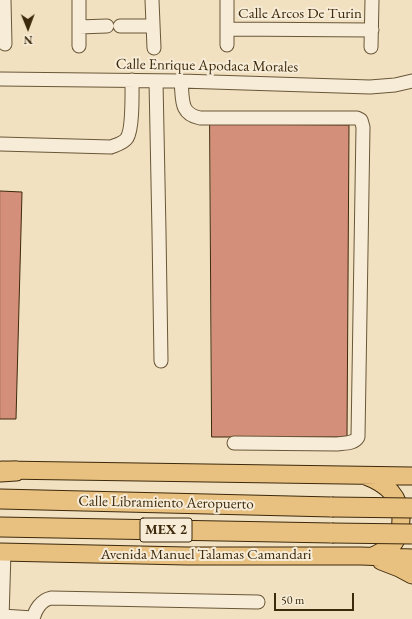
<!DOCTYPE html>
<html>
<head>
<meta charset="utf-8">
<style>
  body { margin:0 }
  #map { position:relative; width:412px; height:619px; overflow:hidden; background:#f1e1c1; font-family:"EB Garamond",serif }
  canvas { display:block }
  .north { position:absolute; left:8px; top:8px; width:40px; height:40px; -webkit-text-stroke:3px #f6ecd7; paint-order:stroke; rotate:179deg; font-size:11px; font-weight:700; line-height:16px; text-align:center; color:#3d290b }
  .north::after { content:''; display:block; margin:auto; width:14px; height:18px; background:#3d290b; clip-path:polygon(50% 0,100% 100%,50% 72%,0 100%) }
  .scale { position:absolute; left:274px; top:593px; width:80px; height:18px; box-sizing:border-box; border:2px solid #3d290b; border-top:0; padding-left:5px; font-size:12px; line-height:14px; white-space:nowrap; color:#3d290b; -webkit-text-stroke:3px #f6ecd7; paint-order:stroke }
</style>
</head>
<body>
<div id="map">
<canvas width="412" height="619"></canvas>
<div class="north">N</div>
<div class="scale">50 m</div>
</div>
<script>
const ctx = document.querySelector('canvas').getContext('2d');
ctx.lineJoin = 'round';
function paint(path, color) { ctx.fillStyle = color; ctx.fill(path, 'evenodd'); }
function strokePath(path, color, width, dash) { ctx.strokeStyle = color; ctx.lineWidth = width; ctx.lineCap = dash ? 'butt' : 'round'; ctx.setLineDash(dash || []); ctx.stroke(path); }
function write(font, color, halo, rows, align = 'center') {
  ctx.font = font + ' "EB Garamond",serif'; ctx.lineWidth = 4; ctx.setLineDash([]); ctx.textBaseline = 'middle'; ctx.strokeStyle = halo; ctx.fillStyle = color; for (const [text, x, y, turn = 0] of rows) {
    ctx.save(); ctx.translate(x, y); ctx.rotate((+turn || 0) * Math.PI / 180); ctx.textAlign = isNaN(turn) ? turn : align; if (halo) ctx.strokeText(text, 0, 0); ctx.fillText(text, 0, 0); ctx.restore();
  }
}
const building = new Path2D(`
  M210 124 349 125 347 437H212Z
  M0 191 22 192 16 419H0Z`);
paint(building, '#d48f7a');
strokePath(building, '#3d290b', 1);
const minor = new Path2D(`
  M4 0 5 44
  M79 0V46
  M152 0 154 48
  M227 0V45
  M120 26H153
  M79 27 107 26
  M227 29 372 30
  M371 47 372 0
  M0 79 181 81 370 87 395 85 412 81
  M156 81 159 232 161 361
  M181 81C183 98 179 114 200 118H357L361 120 363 127 358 437C354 444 344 443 337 444L234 443
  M0 144 111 147C116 145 124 143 127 138 133 129 132 92 132 80
  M2 616 33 618
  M2 619 4 552
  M33 619C35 610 41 600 51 598L258 602`);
const major = new Path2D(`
  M2 470 412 476
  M366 476C387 484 400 496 401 519 401 528 399 536 394 543 388 549 380 552 373 556
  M0 552 187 556H361L412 558
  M381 561 399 568 412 575`);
const highway = new Path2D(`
  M0 472 16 471
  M0 499 332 507
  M0 527 332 533`);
strokePath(minor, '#6a5738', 15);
strokePath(major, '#3d290b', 19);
strokePath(highway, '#3d290b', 21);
strokePath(minor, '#f6ecd7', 13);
strokePath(major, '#e8c080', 17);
strokePath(highway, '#e8c080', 19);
const highwayBridge = new Path2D(`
  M332 507 412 508
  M332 533 412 534`);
strokePath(highwayBridge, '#3d290b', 21, []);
strokePath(highwayBridge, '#e8c080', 19);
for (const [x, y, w] of [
  [166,530,52]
]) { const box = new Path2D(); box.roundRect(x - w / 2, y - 12, w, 24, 3); ctx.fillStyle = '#f6ecd7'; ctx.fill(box); strokePath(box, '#3d290b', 1); }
write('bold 14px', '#3d290b', null, [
  ["MEX 2",166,530]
]);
write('15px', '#3d290b', '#f6ecd7', [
  ["Calle Arcos De Turin",300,14],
  ["Calle Enrique Apodaca Morales",207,66,1],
  ["Calle Libramiento Aeropuerto",166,503,1],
  ["Avenida Manuel Talamas Camandari",206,555]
]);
</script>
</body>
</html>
